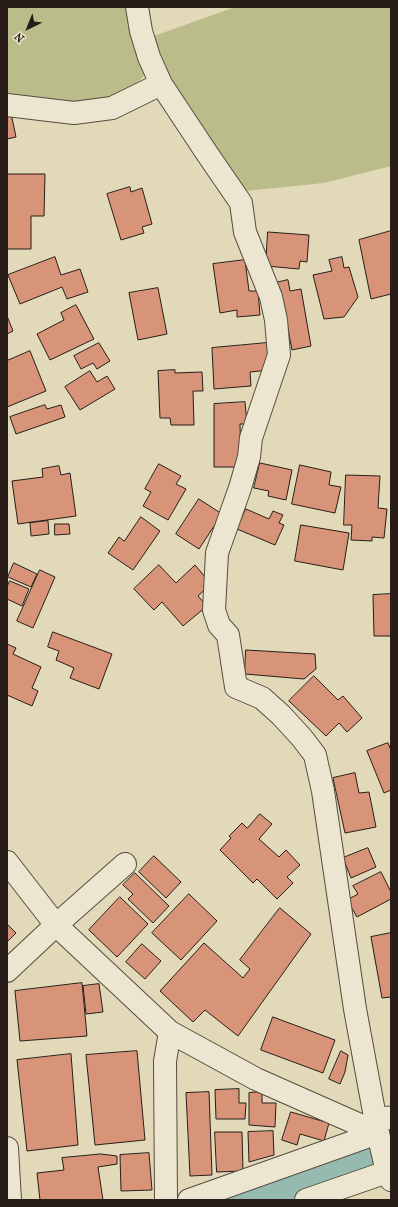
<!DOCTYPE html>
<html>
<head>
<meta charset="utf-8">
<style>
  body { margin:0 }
  #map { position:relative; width:398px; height:1207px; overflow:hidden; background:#e2d9b8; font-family:"IM FELL French Canon",serif }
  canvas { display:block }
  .frame { position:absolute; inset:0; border:8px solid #281d18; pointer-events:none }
  .north { position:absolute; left:8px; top:8px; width:40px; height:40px; -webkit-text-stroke:3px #ece6d1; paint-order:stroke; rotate:223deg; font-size:11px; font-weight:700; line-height:16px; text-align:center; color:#281d18 }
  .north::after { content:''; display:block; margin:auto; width:14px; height:18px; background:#281d18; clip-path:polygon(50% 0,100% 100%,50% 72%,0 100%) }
</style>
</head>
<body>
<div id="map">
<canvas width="398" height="1207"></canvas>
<div class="frame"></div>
<div class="north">N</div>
</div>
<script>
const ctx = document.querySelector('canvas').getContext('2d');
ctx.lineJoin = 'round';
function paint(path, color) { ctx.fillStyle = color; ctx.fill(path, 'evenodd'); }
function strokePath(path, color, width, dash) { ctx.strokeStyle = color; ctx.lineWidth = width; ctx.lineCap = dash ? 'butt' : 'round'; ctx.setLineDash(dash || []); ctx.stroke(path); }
paint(new Path2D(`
  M7 7H127L144 76 125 95 68 106 7 100Z
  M235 7H391V166L324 183 245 191 169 81 154 36Z`), '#babd8a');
strokePath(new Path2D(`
  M245 1200 352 1163 391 1158`), '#95bab0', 48);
const building = new Path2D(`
  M11 113 16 137 7 139V114Z
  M7 174H45L44 216H31V249H7Z
  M130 187 131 192 142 188 152 224 142 227 144 233 121 240 107 194Z
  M391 231V294L371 299 359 240Z
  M268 232 309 235 307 262 300 261 299 269 266 266Z
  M55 257 61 275 80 269 88 292 67 299 62 287 20 304 8 275Z
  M342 257 344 268 349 267 358 297 344 317 324 319 313 275 332 271 329 260Z
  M245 260 249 291H258L260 315 237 317V310L220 313 213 264Z
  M288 280 290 291 301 289 311 346 292 350 282 297 275 283Z
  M158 288 167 334 138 340 129 293Z
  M76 305 94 339 50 360 37 334 64 320 61 313Z
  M7 316 13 331 7 334Z
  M99 343 110 361 97 369 93 363 81 369 74 356Z
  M267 343 269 370 250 372 251 386 214 389 212 348Z
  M30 351 46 391 7 407V361Z
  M175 370V373L202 372 203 391H193L194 425H171L170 418H160L158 371Z
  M90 371 97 382 107 376 115 389 80 410 65 387Z
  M245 402 247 424H240L241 467H214V404Z
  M45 405 47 409 61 405 65 417 16 434 10 417Z
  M260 463 292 470 286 500 268 496 269 491 254 488Z
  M159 464 181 476 176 484 186 489 168 520 143 506 151 492 145 489Z
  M300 465 331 472 329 485 341 487 335 513 292 504Z
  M59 466 61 475 70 473 76 516 18 524 12 481 43 477 42 469Z
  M346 475 380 476 378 508 387 509 384 538 372 537V541L351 540 352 525H344Z
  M199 499 222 514 199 549 176 534Z
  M246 509 269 519 273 511 283 515 279 523 284 525 275 545 237 529Z
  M141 517 160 531 133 570 108 553 119 537 124 541Z
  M48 521 49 534 31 536 30 523Z
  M55 524H69L70 534 55 535Z
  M301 525 349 533 343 570 295 561Z
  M14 563 37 574 31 587 8 577Z
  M159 565 176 583 195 565 211 584 198 596 207 606 183 626 162 602 154 610 134 589Z
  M40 570 55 577 33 628 17 621Z
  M10 581 29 589 22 606 7 599V587Z
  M391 594V636H374L373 595Z
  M53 632 112 654 99 689 70 678 74 668 56 660 59 651 48 647Z
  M7 644 16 648 13 654 41 667 32 688 38 691 32 706 7 695Z
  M246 650 315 654 316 669 304 679 245 674Z
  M314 676 338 700 343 696 362 718 347 732 339 723 326 736 289 701Z
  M388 743 391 750V790L384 793 367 751Z
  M355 773 359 793 369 792 376 827 345 833 333 778Z
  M260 814 272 824 259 839 279 857 286 850 300 865 287 877 293 883 277 899 257 879 253 883 220 850 231 838 229 836 242 823 247 828Z
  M368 848 376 867 351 878 343 858Z
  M154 856 181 882 166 898 139 872Z
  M381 872 391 892V899L357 917 347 900 358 894 353 886Z
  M135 873 169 906 153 923 128 899 133 894 123 885Z
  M189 894 217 921 181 960 152 933Z
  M120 897 148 924 117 957 89 930Z
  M280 908 311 934 238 1036 205 1010 193 1022 160 991 204 943 243 978 250 969 240 960Z
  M7 924 16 933 7 942Z
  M391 933V997L382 998 371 937Z
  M142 944 161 961 145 979 126 962Z
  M82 983 87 1036 20 1041 15 991Z
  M99 984 103 1012 86 1014 83 986Z
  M273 1017 335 1040 323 1073 261 1050Z
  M137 1051 145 1140 95 1145 86 1055Z
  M341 1051 348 1055 345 1072 340 1084 329 1079Z
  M71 1054 78 1145 27 1151 17 1060Z
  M239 1089V1103H246L245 1119H216L215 1090Z
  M209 1092 212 1175 190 1176 186 1093Z
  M262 1092V1103H276L275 1127 249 1125V1093Z
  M291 1112 329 1123 324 1141 300 1134 297 1145 282 1140Z
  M273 1131 274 1155 249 1162 248 1132Z
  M215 1132H242L243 1171 217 1172Z
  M149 1153 152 1190 121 1191 120 1155Z
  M101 1154 117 1156V1164L98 1167 103 1200H40L37 1173 64 1170 62 1158Z`);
paint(building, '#d79479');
strokePath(building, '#281d18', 1);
const minor = new Path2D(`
  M137 7 141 31 149 57 161 84 206 152 241 203 245 232 271 297 276 320 279 355 251 438 249 457 240 488 217 553 214 610 219 625 228 635 236 687 262 698 281 715 302 738 315 755 323 791 355 1009 375 1117
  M7 105 74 113 112 108 161 84
  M7 862 56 925 170 1032 256 1079 378 1133 387 1172 391 1180
  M7 971 56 925 125 864
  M7 1148 10 1200
  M166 1200 165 1061 170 1032
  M189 1200 378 1133 375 1117 391 1118
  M306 1200 387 1172`);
strokePath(minor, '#564c40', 24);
strokePath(minor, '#ece6d1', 22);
</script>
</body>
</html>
